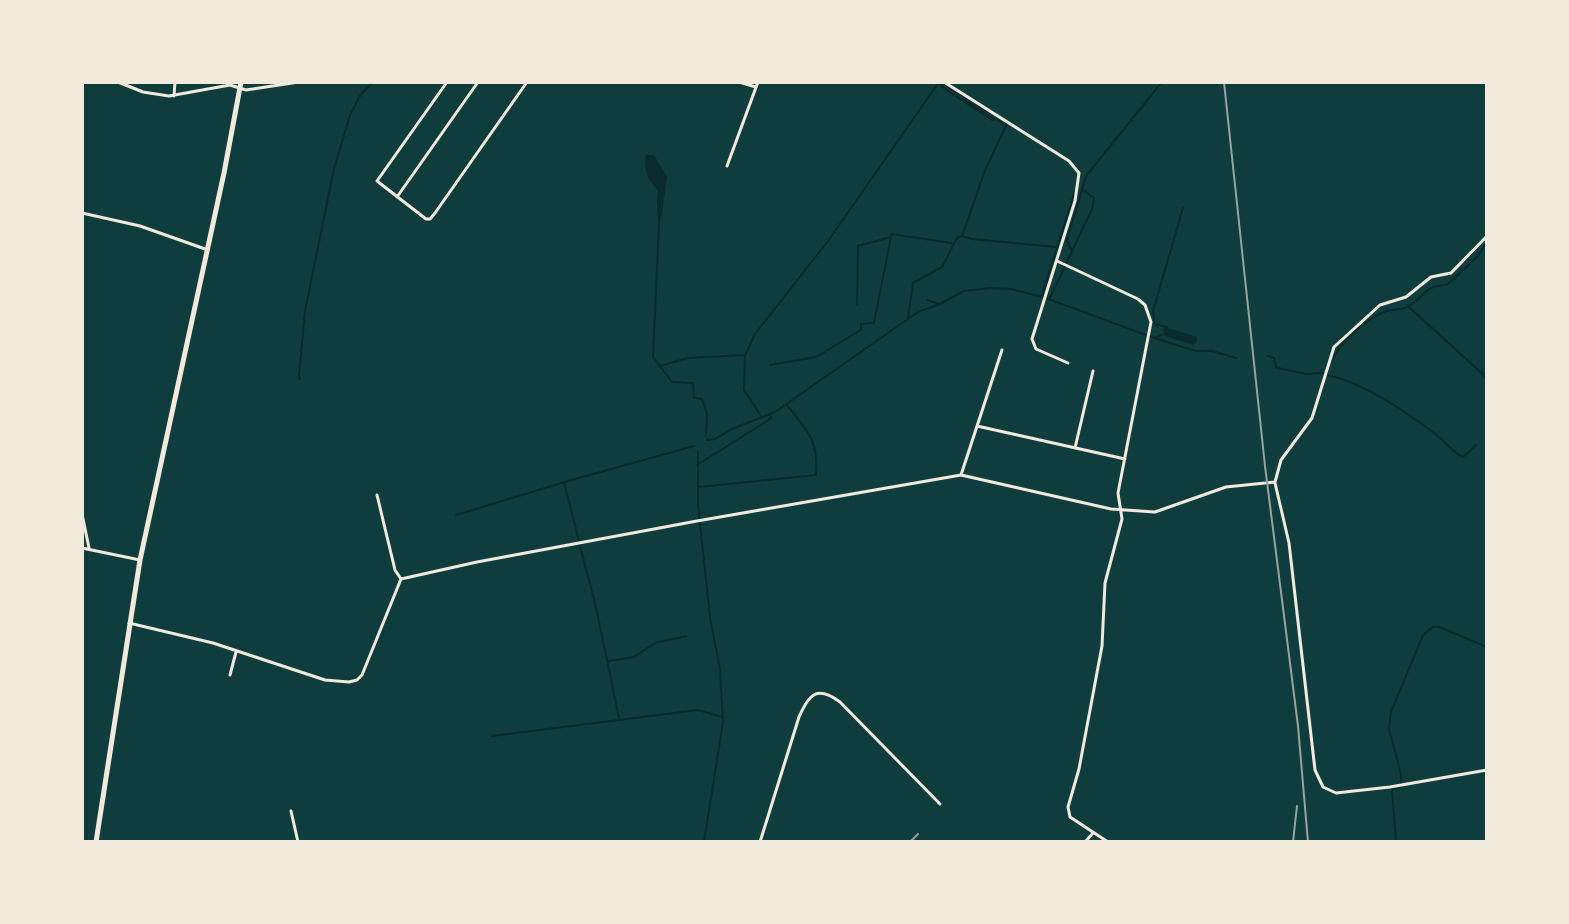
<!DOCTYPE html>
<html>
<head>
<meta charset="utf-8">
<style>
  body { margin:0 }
  #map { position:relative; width:1569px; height:924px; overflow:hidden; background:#0f3d3e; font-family:Arial,sans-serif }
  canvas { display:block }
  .frame { position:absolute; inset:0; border:84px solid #f1e9da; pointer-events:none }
</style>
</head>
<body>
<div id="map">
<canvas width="1569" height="924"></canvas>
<div class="frame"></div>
</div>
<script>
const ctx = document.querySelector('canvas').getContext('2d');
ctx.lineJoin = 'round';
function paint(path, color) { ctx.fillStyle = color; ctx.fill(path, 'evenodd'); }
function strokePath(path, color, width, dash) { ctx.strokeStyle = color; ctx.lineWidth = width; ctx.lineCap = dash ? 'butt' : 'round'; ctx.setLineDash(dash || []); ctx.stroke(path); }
paint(new Path2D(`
  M646 155H654L667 177 661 220 658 223C659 212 655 202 658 191 648 179 643 171 646 155Z
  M1165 327 1194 336 1197 337V341L1193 345 1165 336 1163 331Z`), '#0a2a2b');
strokePath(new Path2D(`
  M939 82 989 112
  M938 84 992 120 996 119 1005 125
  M963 99 995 119
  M659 223 653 357 672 382 693 383 694 398 702 399 707 414 706 434
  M962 236 986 168 1007 124
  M1072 251 1067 240 1086 176 1162 82
  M1042 295 1075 191
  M1050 298 1092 209 1094 198 1082 189
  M927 300 939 304
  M857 305 858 246 891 237V234L952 243
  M1409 307 1487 378
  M908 318 913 283 942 267 957 238 962 236 972 239 1056 247
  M1167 327 1155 324 1153 311 1183 208
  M1154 338 1164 334
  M745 356 744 390 761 416
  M1268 356 1274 358 1276 367 1278 368 1306 374 1323 373
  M1332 360C1342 341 1366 318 1387 311 1393 309 1400 310 1405 308 1425 299 1422 285 1447 285L1477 257 1487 242
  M770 365 816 357 861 330V324L874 323 891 237
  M660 366 688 358 745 355 755 334 828 241 939 82
  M1328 375C1366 384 1403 410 1434 433 1444 440 1453 453 1463 457L1476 445
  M300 379 299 376 305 311 334 169 350 115 361 94 373 82
  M707 440 715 439 732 429 775 412 918 312 940 304 964 291 991 288 1011 289 1043 297 1154 338 1196 351H1212L1236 358
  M698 451V505L710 617 720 670 723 722 704 842
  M697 465 767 421 771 418 770 415
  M564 482 579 541
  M699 487 816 475C819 441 807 430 787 405
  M456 515 568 481 694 446
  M580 546 596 607 619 718
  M608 661 634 657 655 643 686 636
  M492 736 698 710 722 717
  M1401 784V774L1389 729 1391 712 1423 635 1433 627H1439L1487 647
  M1396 842 1392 789 1401 787`), '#0a2a2b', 2);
strokePath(new Path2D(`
  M118 82 143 92 169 96 230 85 246 90 299 82
  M447 82 377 181 426 219H430L435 213 527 82
  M739 82 756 87
  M944 82 1069 161 1079 173 1075 201 1032 339 1036 349 1068 363
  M174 96 175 82
  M727 166 758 82
  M397 197 478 82
  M82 213 140 226 208 250
  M1057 261 1138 299 1145 305 1151 322 1118 493 1122 519 1105 583 1102 646 1079 769 1068 807 1070 817 1108 842
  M1002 350 961 475 1111 509 1155 512 1226 487 1275 482 1281 460 1312 418 1334 347 1380 305 1406 297 1431 277 1451 273 1487 236
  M977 426 1125 459
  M1075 448 1093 371
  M1275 483 1289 543 1315 770 1323 787 1336 793 1390 787 1487 770
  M377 495 395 570 401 579
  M82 514 89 548
  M82 548 140 560
  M129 623 213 643 325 680 349 682 357 680 362 675 401 579 477 562 697 521 961 475
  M230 675 236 652
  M291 811 298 842
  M760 842 799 717C809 694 817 685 840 702L940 804
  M1085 842 1093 833`), '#f1e9da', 3);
strokePath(new Path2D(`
  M96 842 140 560 224 173 241 82`), '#f1e9da', 5);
strokePath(new Path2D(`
  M1224 82 1265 466 1298 726 1308 842
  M910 842 918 834
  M1293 842 1297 806`), '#97a49c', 2);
</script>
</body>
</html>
